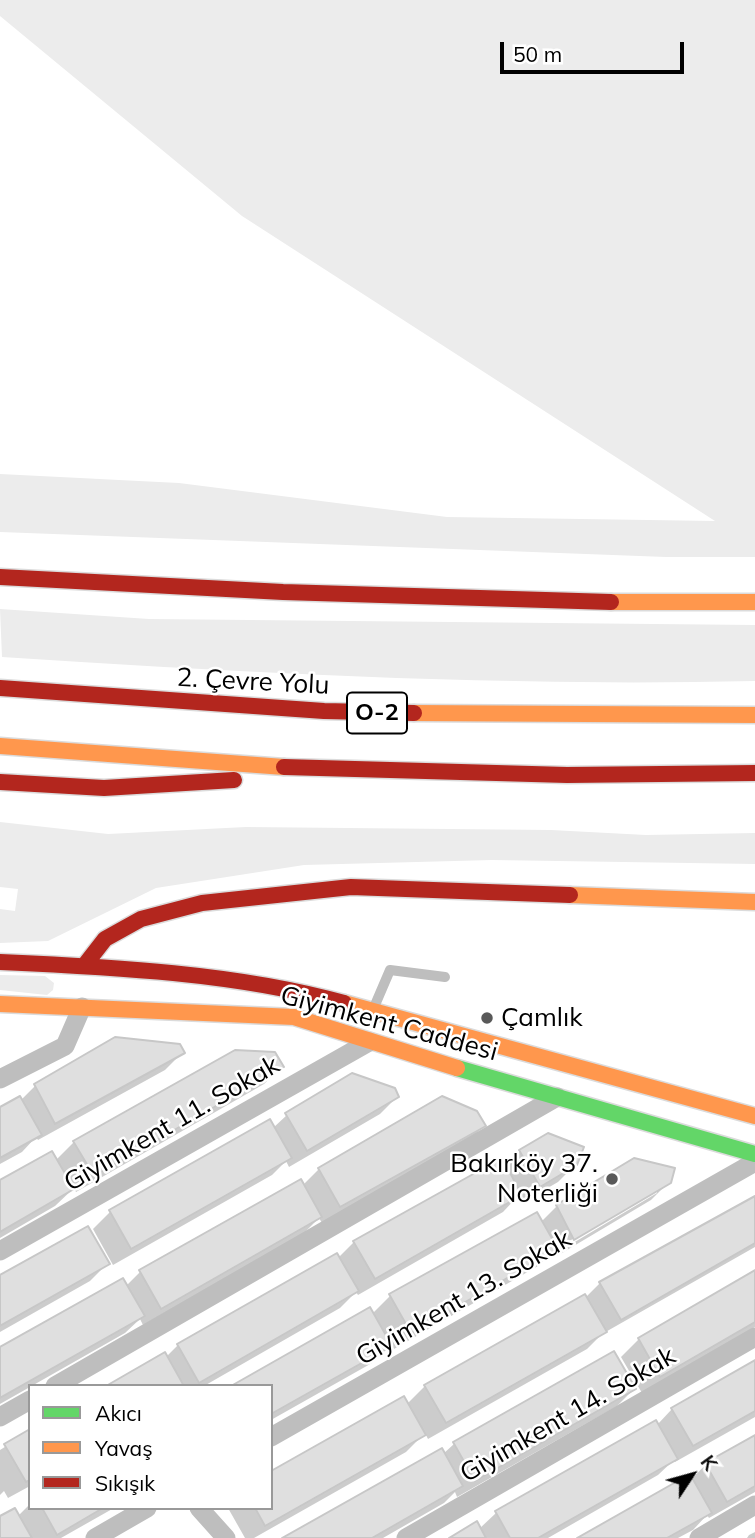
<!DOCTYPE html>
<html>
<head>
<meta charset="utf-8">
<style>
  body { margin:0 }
  #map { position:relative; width:755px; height:1538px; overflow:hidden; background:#fff; font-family:Mulish,sans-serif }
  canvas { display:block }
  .legend { position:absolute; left:28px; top:1384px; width:245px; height:126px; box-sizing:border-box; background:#fff; border:2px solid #999; margin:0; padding:9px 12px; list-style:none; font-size:21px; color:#000 }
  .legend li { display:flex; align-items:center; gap:14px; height:35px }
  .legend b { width:35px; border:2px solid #999 }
  .north { position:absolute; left:657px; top:1440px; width:70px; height:70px; -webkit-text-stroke:5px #fff; paint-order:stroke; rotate:54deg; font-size:19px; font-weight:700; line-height:28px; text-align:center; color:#000 }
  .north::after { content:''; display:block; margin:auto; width:24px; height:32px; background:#000; clip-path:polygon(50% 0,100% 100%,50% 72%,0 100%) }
  .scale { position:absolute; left:500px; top:42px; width:184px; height:32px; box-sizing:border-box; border:4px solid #000; border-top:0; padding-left:9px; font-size:21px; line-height:24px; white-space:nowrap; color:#000; -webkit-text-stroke:5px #fff; paint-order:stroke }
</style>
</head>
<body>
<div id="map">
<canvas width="755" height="1538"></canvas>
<ul class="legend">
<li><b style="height:9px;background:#63d668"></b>Akıcı</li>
<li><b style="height:9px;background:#ff974d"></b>Yavaş</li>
<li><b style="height:9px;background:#b3261e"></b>Sıkışık</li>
</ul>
<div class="north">K</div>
<div class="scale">50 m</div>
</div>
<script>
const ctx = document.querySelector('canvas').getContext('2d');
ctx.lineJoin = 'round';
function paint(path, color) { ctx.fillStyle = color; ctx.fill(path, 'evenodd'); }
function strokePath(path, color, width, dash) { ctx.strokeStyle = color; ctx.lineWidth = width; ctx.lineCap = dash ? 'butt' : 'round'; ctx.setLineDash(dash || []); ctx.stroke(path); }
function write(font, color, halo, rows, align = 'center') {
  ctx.font = font + ' Mulish,sans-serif'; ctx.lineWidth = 5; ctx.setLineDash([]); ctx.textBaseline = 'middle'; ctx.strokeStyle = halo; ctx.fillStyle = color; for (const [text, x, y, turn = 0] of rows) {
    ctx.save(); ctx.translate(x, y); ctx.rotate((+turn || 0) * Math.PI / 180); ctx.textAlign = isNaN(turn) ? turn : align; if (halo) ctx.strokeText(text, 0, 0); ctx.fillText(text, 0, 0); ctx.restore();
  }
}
paint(new Path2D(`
  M0 0H755V557H666L0 532V474L179 483 447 517 715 521 242 216 0 16Z
  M0 609 149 619 755 625V681C504 687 253 673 2 657Z
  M0 822 108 834 246 827 551 830 646 835 755 833V864L492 860 304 865 156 888 48 941 0 943V909L15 911 18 889 0 887Z
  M0 975 45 976 54 983 53 990 47 995 0 990Z`), '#ececec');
paint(new Path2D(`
  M235 1052 282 1067 264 1084 76 1192 74 1188 55 1206 0 1238V1182L56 1160 74 1142Z
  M182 1053 165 1070 38 1140 36 1137 22 1152 0 1164V1109L20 1101 35 1086Z
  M397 1097 380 1114 289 1167 286 1161 272 1175 113 1265 93 1229 110 1212 269 1121 273 1128 287 1115Z
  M484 1126 466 1143 322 1223 319 1218 303 1234 143 1325 140 1319 125 1333 0 1404V1349L126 1286 140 1272 302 1186 319 1169Z
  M520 1151 576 1164 558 1182 522 1203 518 1196 503 1212 358 1295 356 1292 340 1308 204 1386H110L166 1357 178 1345 337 1255 338 1258 354 1242 504 1167Z
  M634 1160 669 1182 651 1200 557 1256 554 1250 538 1266 394 1349 391 1344 372 1363 271 1420V1386L372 1314 390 1296 541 1222 557 1206ZM657 1189V1193L568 1246 566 1243Z
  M755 1198V1247L602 1334 587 1349 428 1439 425 1433 406 1452 254 1538H245L228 1508H271L407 1404 425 1386 585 1298 600 1283Z
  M107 1264 90 1281 0 1332V1277Z
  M755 1272V1327L642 1393 621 1357 639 1339Z
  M755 1362V1417L675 1462 674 1460 658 1475 548 1538H452L479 1529 496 1513 657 1425 672 1409Z
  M634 1389 617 1406 457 1497 455 1492 444 1503 383 1538H286L443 1454 454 1444Z
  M30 1431V1486L8 1498 4 1491 0 1495V1450Z
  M755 1437V1492L709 1518 707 1515 693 1530 678 1538H581L691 1480 706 1464Z
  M30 1504V1508H114L61 1538H0V1518L18 1516Z
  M755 1532V1538H747L749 1535Z`), '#0003');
const building = new Path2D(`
  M115 1037 180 1044 185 1053 55 1124 34 1084Z
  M235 1050 275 1052 284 1067 94 1176 73 1141Z
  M352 1073 395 1088 399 1097 307 1151 285 1113Z
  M20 1096 42 1135 0 1158V1107Z
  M442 1096 477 1111 486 1126 340 1207 318 1168Z
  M270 1119 292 1158 131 1249 109 1210Z
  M548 1133 584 1147 577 1165 540 1187 519 1150Z
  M52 1151 74 1189 0 1232V1180Z
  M502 1158 522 1195 375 1279 353 1241Z
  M634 1158 675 1168 671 1183 574 1240 556 1205Z
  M301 1179 322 1217 161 1309 139 1270Z
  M755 1196V1243L621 1320 599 1282Z
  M537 1212 558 1249 411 1333 389 1294Z
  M88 1226 110 1264 0 1326V1275Z
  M337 1253 359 1291 199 1383 177 1344Z
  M755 1270V1322L660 1377 638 1338Z
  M123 1278 145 1316 0 1398V1347Z
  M585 1294 607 1332 446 1423 424 1385Z
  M370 1307 392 1346 271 1414V1386H231Z
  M614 1351 636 1389 475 1481 453 1442Z
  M165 1352 184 1386H106Z
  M755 1360V1411L693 1446 671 1408Z
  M404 1396 426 1435 265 1526 255 1508H271V1471Z
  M656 1420 678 1459 538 1538H510L495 1511Z
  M30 1429V1480L26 1482 4 1444Z
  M755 1435V1486L727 1502 705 1463Z
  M442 1448 463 1486 372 1538H282Z
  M690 1474 712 1513 667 1538H577Z
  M15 1508 32 1538H0V1516Z
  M42 1508H103L57 1535Z
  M477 1521 486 1538H449Z`);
paint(building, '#dfdfdf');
strokePath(building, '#c7c7c7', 2);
const fast = new Path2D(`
  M457 1068 755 1154`);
const slow = new Path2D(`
  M611 602H755
  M414 713 755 715
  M0 746 284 767
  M570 895 755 902
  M344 1003 755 1116
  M0 1004 294 1017 457 1068`);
const jam = new Path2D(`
  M0 577 283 592 611 602
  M0 688 324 711 414 713
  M284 767 567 775 755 773
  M0 782 104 788 234 780
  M0 962C111 967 237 973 344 1003
  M84 966 105 939 141 919 202 903 351 887 570 895`);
strokePath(fast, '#dbdbdb', 19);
strokePath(slow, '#dbdbdb', 19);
strokePath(jam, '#dbdbdb', 19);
strokePath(new Path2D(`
  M375 1005 390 970 445 977`), '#bebebe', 10);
strokePath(new Path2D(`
  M0 1079 65 1046 82 1007
  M0 1251 369 1042
  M55 1386 557 1097
  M0 1417 30 1400
  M271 1437 755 1162
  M199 1508 226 1538
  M95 1538 147 1508
  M406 1538 755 1337
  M699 1538 755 1505`), '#bebebe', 19);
strokePath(fast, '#63d668', 16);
strokePath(slow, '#ff974d', 16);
strokePath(jam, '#b3261e', 16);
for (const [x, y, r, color] of [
  [487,1018,7,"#595959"],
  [612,1179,7,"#595959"]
]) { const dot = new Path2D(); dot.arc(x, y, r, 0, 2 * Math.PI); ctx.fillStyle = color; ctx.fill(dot); strokePath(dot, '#fff', 2.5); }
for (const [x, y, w] of [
  [377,713,60]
]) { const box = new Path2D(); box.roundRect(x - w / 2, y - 20.5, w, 41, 5); ctx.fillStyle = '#fff'; ctx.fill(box); strokePath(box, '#000', 2); }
write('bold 24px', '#000', null, [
  ["O-2",377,713]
]);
write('26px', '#000', '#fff', [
  ["2. Çevre Yolu",253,682,3],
  ["Giyimkent Caddesi",389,1024,15],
  ["Giyimkent 11. Sokak",172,1124,-30],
  ["Giyimkent 13. Sokak",464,1298,-30],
  ["Giyimkent 14. Sokak",568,1415,-30]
]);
write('26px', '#000', '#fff', [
  ["Çamlık",501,1018],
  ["Bakırköy 37.",598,1164,"right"],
  ["Noterliği",598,1194,"right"]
], 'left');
</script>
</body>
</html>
